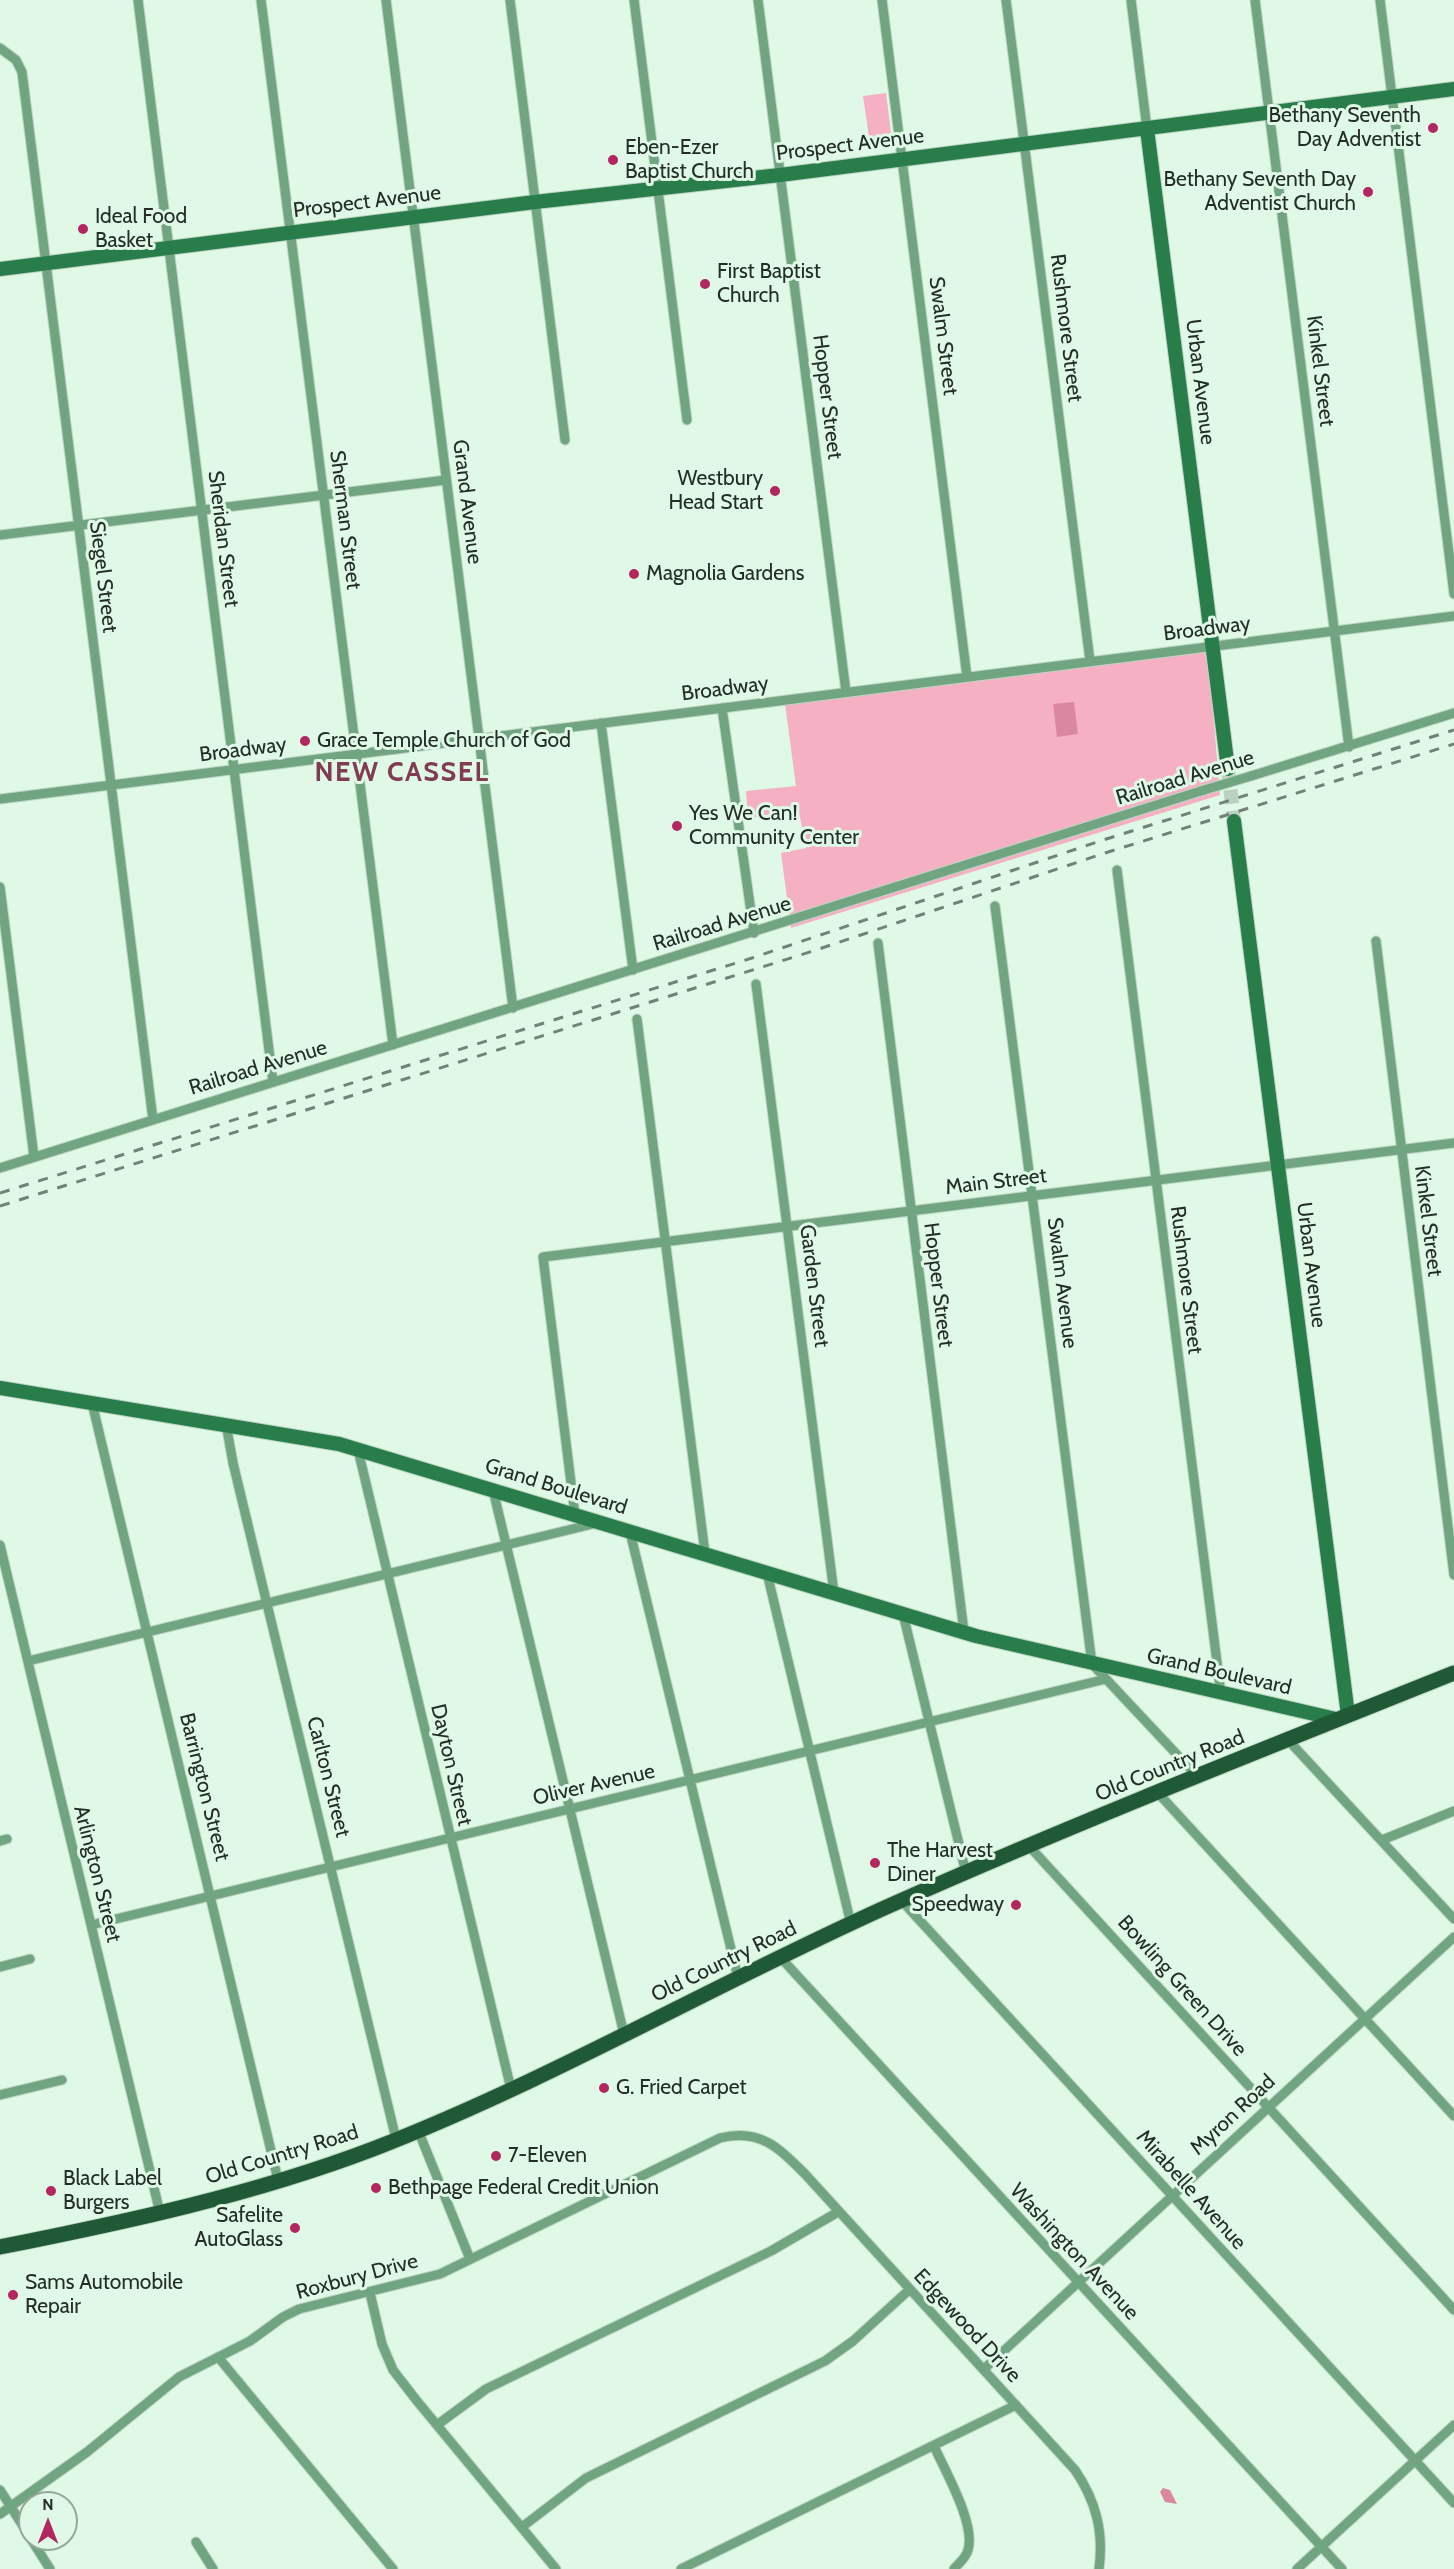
<!DOCTYPE html>
<html>
<head>
<meta charset="utf-8">
<style>
  body { margin:0 }
  #map { position:relative; width:1454px; height:2569px; overflow:hidden; background:#dff9e6; font-family:Cabin,sans-serif }
  canvas { display:block }
  .north { position:absolute; left:18px; top:2491px; width:60px; height:60px; box-sizing:border-box; background:#dff9e6; border:2px solid #94a89a; border-radius:50%; rotate:0deg; font-size:16px; font-weight:700; line-height:24px; text-align:center; color:#242e27 }
  .north::after { content:''; display:block; margin:auto; width:21px; height:27px; background:#b32761; clip-path:polygon(50% 0,100% 100%,50% 72%,0 100%) }
</style>
</head>
<body>
<div id="map">
<canvas width="1454" height="2569"></canvas>
<div class="north">N</div>
</div>
<script>
const ctx = document.querySelector('canvas').getContext('2d');
ctx.lineJoin = 'round';
function paint(path, color) { ctx.fillStyle = color; ctx.fill(path, 'evenodd'); }
function strokePath(path, color, width, dash) { ctx.strokeStyle = color; ctx.lineWidth = width; ctx.lineCap = dash ? 'butt' : 'round'; ctx.setLineDash(dash || []); ctx.stroke(path); }
function write(font, color, halo, rows, align = 'center') {
  ctx.font = font + ' Cabin,sans-serif'; ctx.lineWidth = 6; ctx.setLineDash([]); ctx.textBaseline = 'middle'; ctx.strokeStyle = halo; ctx.fillStyle = color; for (const [text, x, y, turn = 0] of rows) {
    ctx.save(); ctx.translate(x, y); ctx.rotate((+turn || 0) * Math.PI / 180); ctx.textAlign = isNaN(turn) ? turn : align; if (halo) ctx.strokeText(text, 0, 0); ctx.fillText(text, 0, 0); ctx.restore();
  }
}
paint(new Path2D(`
  M886 93 892 141 870 144 863 96Z
  M1208 652 1220 795 791 928 781 853 806 848 799 812 748 818 746 791 796 786 785 704Z`), '#f5b0c3');
paint(new Path2D(`
  M1074 702 1078 734 1057 737 1053 704Z
  M1163 2488 1170 2490 1177 2504 1165 2502 1160 2492Z`), '#da88a0');
strokePath(new Path2D(`
  M1228 769 1234 821`), '#bad0c0', 14, [14, 7]);
const street = new Path2D(`
  M138 0 273 1082
  M261 0 393 1045
  M386 0 513 1008
  M510 0 565 440
  M634 0 687 420
  M758 0 846 692
  M882 0 967 677
  M1006 0 1090 661
  M1131 0 1147 129
  M1255 0 1349 747
  M1380 0 1454 594
  M0 48 16 60 22 72 153 1120
  M0 535 446 480
  M722 708 754 933
  M601 723 633 970
  M1251 776 1454 713
  M0 799 1454 616
  M1117 870 1221 1694
  M0 887 34 1157
  M995 906 1092 1664 1198 1777
  M1376 941 1454 1575
  M878 943 964 1632
  M756 984 834 1593
  M637 1019 705 1553
  M0 1168 1204 790
  M92 1403 278 2180
  M226 1424 233 1463 396 2139
  M358 1450 511 2089
  M493 1490 624 2034
  M575 1515 543 1257 1454 1143
  M630 1532 738 1978
  M0 1545 160 2213
  M767 1573 851 1924
  M903 1614 966 1873
  M28 1661 597 1523
  M1288 1740 1454 1919
  M1158 1793 1454 2116
  M1382 1840 1454 1811
  M0 1841 7 1839
  M1029 1846 1454 2310
  M901 1900 1454 2503
  M91 1925 1106 1679
  M781 1958 1342 2569
  M0 1967 30 1959
  M0 2095 62 2080
  M418 2130 470 2259
  M370 2293 382 2344 393 2370 417 2401 556 2569
  M218 2357 393 2569
  M984 2369 1454 1937
  M437 2425 486 2389 771 2251 838 2212
  M934 2446C945 2471 976 2524 968 2550 966 2558 959 2563 954 2569
  M0 2490 30 2537
  M0 2514 87 2452 179 2377 250 2341 283 2317 299 2309 440 2274 720 2138C760 2128 779 2148 805 2174L1075 2470C1096 2501 1104 2532 1099 2569
  M522 2527 586 2478 825 2361 853 2341 909 2290
  M31 2539 50 2569
  M196 2542 213 2569
  M681 2569 1016 2405
  M1297 2569 1454 2425`);
const secondary = new Path2D(`
  M1147 129 1228 769
  M0 269 535 202 780 175 1454 89
  M1234 821 1348 1715
  M0 1388 339 1444 976 1636 1336 1719`);
const primary = new Path2D(`
  M0 2247C126 2222 252 2195 373 2149 554 2079 723 1979 900 1901 1083 1820 1269 1747 1454 1673`);
strokePath(street, '#bdd4c4', 11);
strokePath(secondary, '#bdd4c4', 16);
strokePath(primary, '#bdd4c4', 17);
strokePath(street, '#71a481', 9);
strokePath(secondary, '#287d4b', 14);
strokePath(primary, '#1f5936', 15);
strokePath(new Path2D(`
  M0 1193 752 958 1100 841 1454 730
  M0 1206 813 951 1105 853 1454 744`), '#718276', 3, [10, 10]);
const streetBridge = new Path2D(`
  M1204 790 1251 776`);
strokePath(streetBridge, '#bdd4c4', 11, []);
strokePath(streetBridge, '#71a481', 9);
for (const [x, y, r, color] of [
  [1433,128,6,"#b32761"],
  [613,160,6,"#b32761"],
  [1368,192,6,"#b32761"],
  [83,229,6,"#b32761"],
  [705,284,6,"#b32761"],
  [775,491,6,"#b32761"],
  [634,574,6,"#b32761"],
  [305,741,6,"#b32761"],
  [677,826,6,"#b32761"],
  [875,1863,6,"#b32761"],
  [1016,1905,6,"#b32761"],
  [604,2088,6,"#b32761"],
  [496,2156,6,"#b32761"],
  [376,2188,6,"#b32761"],
  [51,2191,6,"#b32761"],
  [295,2228,6,"#b32761"],
  [13,2295,6,"#b32761"]
]) { const dot = new Path2D(); dot.arc(x, y, r, 0, 2 * Math.PI); ctx.fillStyle = color; ctx.fill(dot); strokePath(dot, '#dff9e6', 2); }
write('21px', '#242e27', '#dff9e6', [
  ["Bethany Seventh",1421,116,"right"],
  ["Day Adventist",1421,140,"right"],
  ["Eben-Ezer",625,148],
  ["Baptist Church",625,172],
  ["Bethany Seventh Day",1356,180,"right"],
  ["Adventist Church",1356,204,"right"],
  ["Ideal Food",95,217],
  ["Basket",95,241],
  ["First Baptist",717,272],
  ["Church",717,296],
  ["Westbury",763,479,"right"],
  ["Head Start",763,503,"right"],
  ["Magnolia Gardens",646,574],
  ["Grace Temple Church of God",317,741],
  ["Yes We Can!",689,814],
  ["Community Center",689,838],
  ["The Harvest",887,1851],
  ["Diner",887,1875],
  ["Speedway",1004,1905,"right"],
  ["G. Fried Carpet",616,2088],
  ["7-Eleven",508,2156],
  ["Black Label",63,2179],
  ["Burgers",63,2203],
  ["Bethpage Federal Credit Union",388,2188],
  ["Safelite",283,2216,"right"],
  ["AutoGlass",283,2240,"right"],
  ["Sams Automobile",25,2283],
  ["Repair",25,2307]
], 'left');
write('21px', '#242e27', '#dff9e6', [
  ["Prospect Avenue",850,145,-7],
  ["Prospect Avenue",367,202,-7],
  ["Rushmore Street",1066,328,83],
  ["Swalm Street",943,336,83],
  ["Kinkel Street",1320,371,83],
  ["Urban Avenue",1200,382,83],
  ["Hopper Street",827,397,83],
  ["Grand Avenue",467,502,83],
  ["Sherman Street",345,520,83],
  ["Sheridan Street",223,539,83],
  ["Siegel Street",103,577,83],
  ["Broadway",1207,629,-7],
  ["Broadway",725,689,-7],
  ["Broadway",243,750,-7],
  ["Railroad Avenue",1185,778,-17],
  ["Railroad Avenue",722,924,-17],
  ["Railroad Avenue",258,1068,-17],
  ["Main Street",996,1182,-7],
  ["Kinkel Street",1428,1221,83],
  ["Urban Avenue",1311,1265,83],
  ["Rushmore Street",1186,1280,83],
  ["Swalm Avenue",1062,1283,83],
  ["Hopper Street",938,1285,83],
  ["Garden Street",814,1286,83],
  ["Grand Boulevard",556,1487,17],
  ["Grand Boulevard",1219,1672,13],
  ["Dayton Street",451,1765,77],
  ["Old Country Road",1170,1766,-22],
  ["Carlton Street",328,1777,76],
  ["Oliver Avenue",594,1785,-13],
  ["Barrington Street",204,1787,76],
  ["Arlington Street",97,1874,76],
  ["Old Country Road",724,1962,-26],
  ["Bowling Green Drive",1182,1986,48],
  ["Myron Road",1233,2115,-43],
  ["Old Country Road",282,2155,-17],
  ["Mirabelle Avenue",1191,2190,48],
  ["Washington Avenue",1074,2252,47],
  ["Roxbury Drive",357,2277,-15],
  ["Edgewood Drive",967,2326,47]
]);
ctx.letterSpacing = '1.5px';
write('bold 27px', '#813b52', '#dff9e6', [
  ["NEW CASSEL",402,773]
]);
ctx.letterSpacing = '0px';
</script>
</body>
</html>
